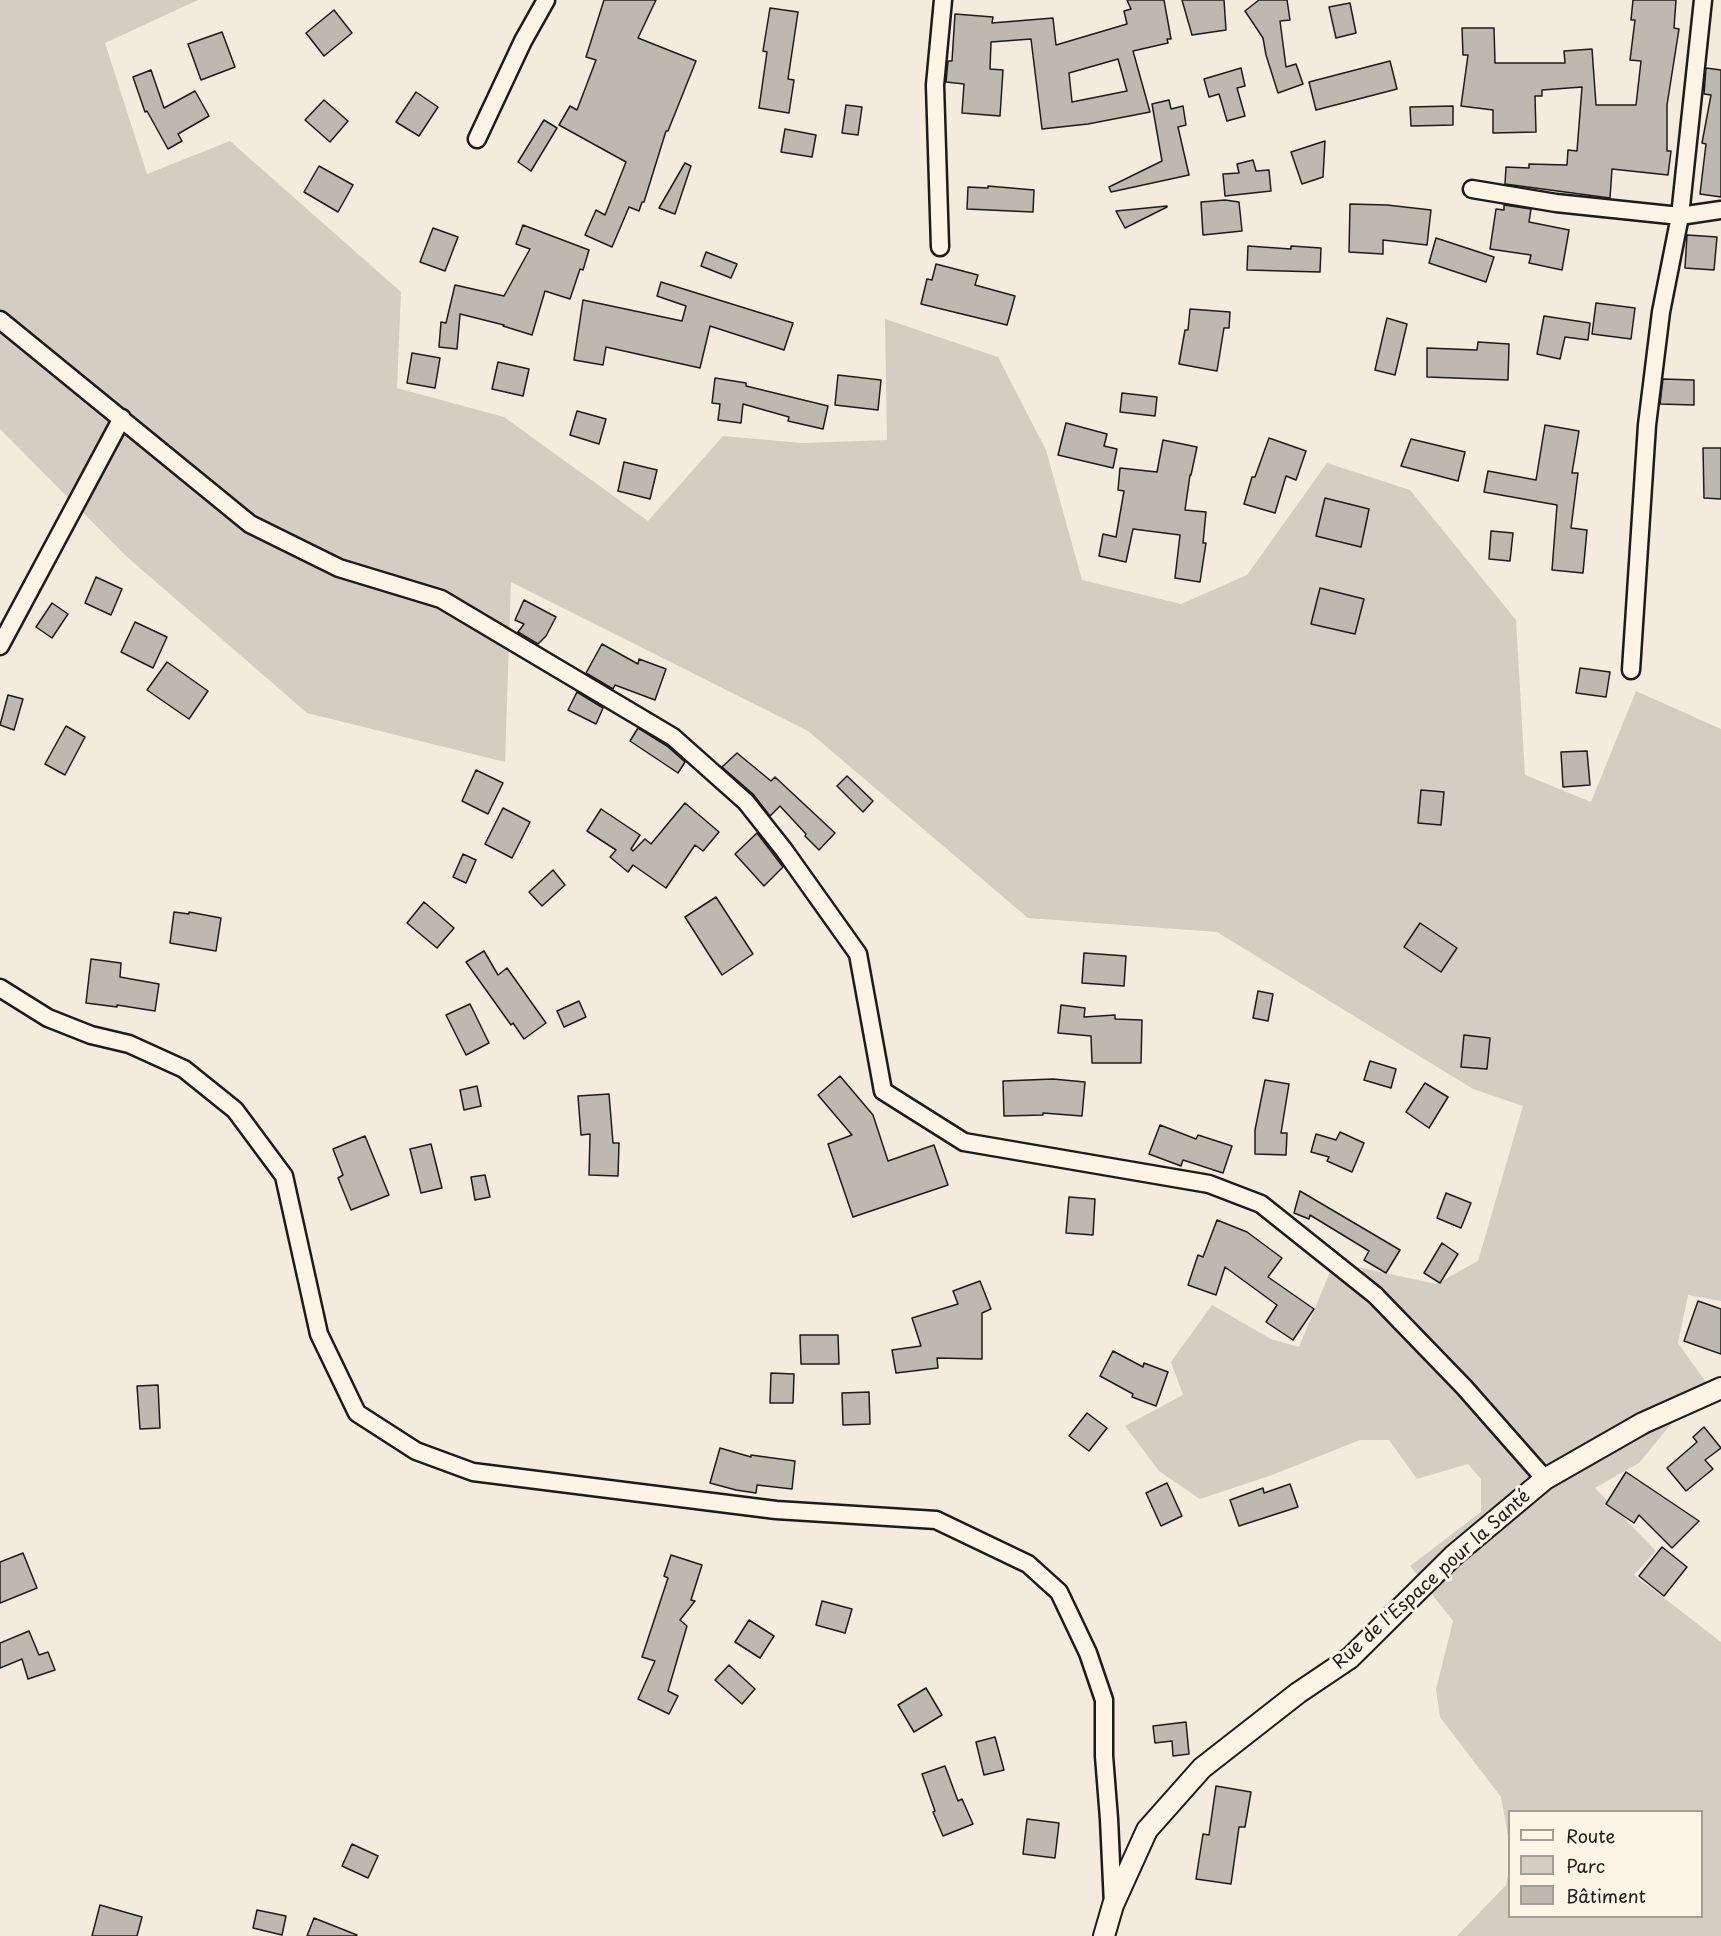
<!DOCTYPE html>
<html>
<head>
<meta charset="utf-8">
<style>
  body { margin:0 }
  #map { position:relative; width:1721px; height:1936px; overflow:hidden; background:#f3ecdd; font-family:"Playpen Sans",sans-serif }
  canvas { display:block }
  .legend { position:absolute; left:1508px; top:1810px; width:195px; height:108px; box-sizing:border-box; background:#fcf5e5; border:2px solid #a29e95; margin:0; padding:8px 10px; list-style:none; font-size:18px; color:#1c1c1c }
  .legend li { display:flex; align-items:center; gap:12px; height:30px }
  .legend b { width:30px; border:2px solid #a29e95 }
</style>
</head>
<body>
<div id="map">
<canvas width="1721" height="1936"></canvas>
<ul class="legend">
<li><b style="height:8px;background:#fcf5e5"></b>Route</li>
<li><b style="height:16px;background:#d3cec1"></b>Parc</li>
<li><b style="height:16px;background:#beb9ae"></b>Bâtiment</li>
</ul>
</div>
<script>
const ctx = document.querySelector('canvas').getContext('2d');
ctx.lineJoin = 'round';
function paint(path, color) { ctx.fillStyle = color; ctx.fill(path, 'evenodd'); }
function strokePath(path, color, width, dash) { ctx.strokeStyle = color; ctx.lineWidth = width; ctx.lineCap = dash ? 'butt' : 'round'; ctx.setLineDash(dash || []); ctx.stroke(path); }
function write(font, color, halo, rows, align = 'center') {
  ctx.font = font + ' "Playpen Sans",sans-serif'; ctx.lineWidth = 6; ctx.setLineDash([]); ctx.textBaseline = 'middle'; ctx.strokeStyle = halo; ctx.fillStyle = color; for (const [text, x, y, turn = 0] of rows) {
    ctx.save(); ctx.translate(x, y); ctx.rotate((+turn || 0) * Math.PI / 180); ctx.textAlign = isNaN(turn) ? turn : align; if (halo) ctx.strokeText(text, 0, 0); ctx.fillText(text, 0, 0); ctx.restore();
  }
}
paint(new Path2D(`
  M0 0H198L105 43 147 174 230 141 401 292 397 388 504 417 648 521 723 436 802 443 887 440 885 319 998 357 1046 450 1082 580 1181 604 1247 575 1327 463 1410 490 1516 620 1525 775 1591 802 1636 691 1721 729V1301L1688 1295 1678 1343 1706 1382 1639 1463 1595 1488 1656 1551 1634 1575 1721 1642V1936H1457L1506 1885 1509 1870 1510 1916H1702V1812H1510L1509 1841 1501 1797 1440 1717 1436 1689 1453 1621 1410 1566 1481 1512V1479L1468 1464 1417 1479 1389 1440H1360L1272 1475 1200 1499 1159 1471 1125 1426 1183 1395 1171 1362 1212 1305 1271 1339 1299 1347 1334 1262 1436 1284 1478 1261 1523 1106 1473 1089 1217 932 1028 918 808 731 511 582 505 762 307 713 126 556 0 429Z`), '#d3cec1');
const building = new Path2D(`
  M604 0H656L638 38 696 61 668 131H666L644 202H642L639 211 629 207 612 247 585 235 596 210 605 215 626 162 559 125 570 106 577 110 596 60 586 57Z
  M1127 0H1164L1171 39H1167L1168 43 1133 51 1150 112 1088 124 1042 129 1031 39 991 42 990 69 1003 70 1000 116 962 113 964 84 946 82 948 61H952L955 14 993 17 992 23 1053 18 1056 45 1127 24 1124 11 1131 9ZM1118 59 1127 91 1072 102 1069 73Z
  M1182 0H1224L1226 30 1192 35Z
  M1259 0H1287L1290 20 1280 21 1286 67 1296 64 1303 84 1278 93 1266 55 1263 38 1245 11Z
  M1633 0H1676L1674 28 1679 29 1667 105V151H1671L1668 175 1612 169 1610 198 1505 184 1506 167 1529 168V164L1567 165 1568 150 1577 151 1582 87 1542 90V96H1535L1536 132 1493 133V110L1461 106 1468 55H1463L1462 28H1494L1495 63H1565L1564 51 1592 49 1596 105H1636L1641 61 1630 60 1635 20H1631Z
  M1350 3 1356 33 1336 38 1329 7Z
  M770 8 798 12 788 79 794 80 789 113 759 108 767 52 763 51Z
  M334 10 352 33 324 56 306 33Z
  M222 32 235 67 201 80 188 44Z
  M1390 61 1397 89 1316 110 1309 82Z
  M1241 68 1245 86 1237 88 1245 116 1227 121 1219 94 1209 97 1204 79Z
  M1706 68 1721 70V197L1700 194 1706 144 1702 143 1711 95 1704 94Z
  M151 70 164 108 195 91 209 116 178 134 182 141 168 149 147 111 145 112 133 77Z
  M416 92 438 107 419 136 396 122Z
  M324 100 348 121 330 142 305 120Z
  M1169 100 1171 109 1183 106 1186 125 1178 127 1189 175 1111 192 1109 187 1162 161 1152 104Z
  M846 105 862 107 858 135 842 133Z
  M1453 106V125L1411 126 1410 107Z
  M544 120 557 128 531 171 518 162Z
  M785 129 816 135 812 157 781 152Z
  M1325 141 1323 177 1302 184 1291 152Z
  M1253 160 1256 171 1269 170 1271 191 1225 196 1223 174 1239 173 1237 164Z
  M685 163 691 166 675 214 659 208Z
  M319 166 353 185 338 212 304 192Z
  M988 186 1034 190 1033 212 967 209 968 187 988 188Z
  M1225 200 1239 202 1242 231 1203 235 1201 202Z
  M1350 204 1387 205 1431 210 1427 245 1383 240V254L1349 252Z
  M1504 205 1531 209 1529 222 1569 230 1562 270 1529 263 1531 255 1490 249 1496 209 1504 210Z
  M1167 206V207L1125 228 1116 211Z
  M523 225 589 250 583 270 580 269 570 299 545 291 532 335 503 326 504 325 460 314 457 349 439 347 441 322 446 323 455 285 504 296 530 249 516 244Z
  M433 228 458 237 445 271 420 262Z
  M1687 235 1717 237 1714 270 1685 268Z
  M1436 238 1494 257 1486 282 1429 263Z
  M1248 246 1291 249V246L1321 248 1320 272 1247 270Z
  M706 252 737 264 731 278 701 266Z
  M936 264 978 275 975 285 1015 296 1007 325 921 304 927 279 932 280Z
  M661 282 793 323 784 350 710 326 700 368 606 347 603 365 574 360 583 300 682 321 686 306 657 296Z
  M1596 303 1635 308 1631 339 1592 334Z
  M1190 309 1230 312 1229 328H1224L1217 371 1179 364 1185 330H1188Z
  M1544 316 1590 323 1588 340 1565 337 1560 359 1537 354Z
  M1387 318 1407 324 1395 375 1375 370Z
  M1478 342 1509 344 1508 380 1427 377V348L1477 350Z
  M412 353 440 358 435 388 407 383Z
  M498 362 529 369 523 396 492 389Z
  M838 375 881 380 878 410 835 405Z
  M715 378 746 383V386L828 406 823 429 788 421 789 417 743 404 741 423 718 420 720 404 712 403Z
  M1663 379 1694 380V405L1660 404Z
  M1122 393 1157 397 1155 416 1120 412Z
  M577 411 606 419 599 444 570 435Z
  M1066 423 1107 434 1104 446 1117 449 1113 468 1058 455Z
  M1545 425 1579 431 1572 473H1578L1571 528 1587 530 1583 573 1552 570 1557 505 1484 492 1488 471 1536 480Z
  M1269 438 1306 451 1296 480 1286 476 1275 513 1244 504 1252 477H1255Z
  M1411 439 1465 452 1458 481 1401 466Z
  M1163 440 1197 447 1191 475H1190L1185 510 1206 512 1203 543H1206L1200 582 1175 578 1180 535 1133 529 1126 562 1099 556 1103 534 1116 537 1124 491 1118 490 1120 468 1157 472Z
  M1703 448H1721V499L1704 498Z
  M624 462 657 470 650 499 618 491Z
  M1325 498 1369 509 1361 547 1316 536Z
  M1491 531 1513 533 1510 561 1489 559Z
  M96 577 122 589 111 615 85 603Z
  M1320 588 1364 599 1355 634 1311 624Z
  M524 600 556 617 546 636 538 644 518 632 524 624 515 620Z
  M52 603 68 614 52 638 36 627Z
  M135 622 167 637 153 668 121 652Z
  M602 644 638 664 639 659 666 669 655 700 615 685 613 689 586 673Z
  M167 662 208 691 189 719 147 690Z
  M1580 668 1610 672 1606 697 1576 693Z
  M577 692 603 708 596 724 568 710Z
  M8 695 23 699 14 730 0 725Z
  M66 726 85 737 65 775 45 764Z
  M638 728 667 746 685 762 678 773 630 741Z
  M1587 751 1590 785 1563 787 1561 752Z
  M737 753 771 781 775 777 835 833 819 850 805 836 806 834 780 806 770 816 753 794 722 767Z
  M476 770 503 783 488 814 462 801Z
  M847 776 873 801 863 812 837 786Z
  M1421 790 1444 792 1441 825 1418 823Z
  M685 803 719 832 703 851 695 845 666 888 633 865 628 872 610 857 616 850 587 831 601 809 640 835 631 849 633 851 645 839 651 844Z
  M503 808 530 822 512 858 485 844Z
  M757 833 783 867 764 886 735 854Z
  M463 854 476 860 466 883 453 877Z
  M553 870 565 885 542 906 529 892Z
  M716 897 753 954 722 975 685 917Z
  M424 902 454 928 437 948 407 923Z
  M174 912 189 914V912L221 918 216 951 170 943Z
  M1420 923 1457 948 1441 972 1404 947Z
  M484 951 498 975 507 968 546 1023 524 1039 513 1023 511 1025 466 962Z
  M1084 953 1126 956 1124 986 1082 983Z
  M91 959 121 963 120 977 159 984 155 1011 117 1005V1007L86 1003Z
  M1258 991 1273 994 1268 1021 1253 1018Z
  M579 1001 586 1017 564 1027 557 1011Z
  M470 1004 489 1043 466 1055 446 1015Z
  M1061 1005 1085 1008 1084 1017 1115 1015V1019L1142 1020 1141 1063H1092L1091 1036 1058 1033Z
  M1464 1035 1490 1038 1487 1069 1461 1067Z
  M1370 1061 1396 1069 1391 1088 1364 1080Z
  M840 1076 873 1115 888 1161 934 1145 948 1185 853 1217 828 1144 852 1135 818 1095Z
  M1053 1079 1085 1082 1082 1116 1043 1113V1115L1004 1116 1003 1081Z
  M1265 1080 1289 1084 1281 1133H1287L1286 1155 1255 1154V1130Z
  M1425 1083 1448 1097 1429 1128 1406 1112Z
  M477 1086 481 1106 464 1110 460 1090Z
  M609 1094 613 1143H619L618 1176 589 1175 590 1134 581 1135 578 1096Z
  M1160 1125 1196 1139 1198 1135 1232 1146 1223 1173 1183 1160 1181 1166 1149 1154Z
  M1340 1132 1364 1143 1352 1172 1327 1161 1329 1157 1311 1152 1316 1134 1336 1140Z
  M365 1136 389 1195 351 1210 338 1178 343 1175 333 1149Z
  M431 1144 442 1188 421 1193 410 1149Z
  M485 1175 490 1197 475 1200 471 1177Z
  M1300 1191 1400 1250 1386 1273 1364 1260 1369 1251 1310 1215 1309 1219 1294 1213Z
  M1446 1193 1471 1203 1461 1228 1437 1218Z
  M1069 1197 1095 1199 1093 1235 1066 1233Z
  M1217 1220 1247 1232 1282 1258 1268 1277 1314 1309 1293 1340 1266 1322 1277 1305 1225 1267 1216 1295 1188 1285 1198 1255 1203 1257Z
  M1442 1243 1458 1254 1440 1283 1424 1273Z
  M980 1281 991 1309 982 1313V1359L937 1358 938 1368 896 1373 892 1350 921 1346 912 1318 958 1304 953 1291Z
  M1698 1301 1721 1309V1354L1684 1341Z
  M800 1335H838L839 1364H801Z
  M1113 1351 1143 1367 1144 1363 1168 1372 1156 1406 1132 1397 1133 1394 1100 1376Z
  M771 1373 794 1374 793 1403H770Z
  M158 1385 160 1428 140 1429 137 1386Z
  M869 1392 870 1424 843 1425 842 1393Z
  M1087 1413 1107 1428 1089 1451 1069 1436Z
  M1704 1427 1721 1448 1705 1460 1713 1469 1686 1491 1667 1468 1697 1442 1693 1437Z
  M720 1448 751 1457V1455L795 1461 792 1489 757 1485 756 1493 736 1490 710 1483Z
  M1626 1472 1699 1521 1672 1548 1639 1515 1634 1523 1606 1504Z
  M1167 1483 1182 1516 1161 1526 1146 1493Z
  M1290 1484 1298 1507 1239 1526 1230 1500 1263 1488 1264 1493Z
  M1662 1547 1687 1567 1664 1596 1639 1576Z
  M23 1553 37 1588 0 1603V1562Z
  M671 1555 702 1565 691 1600 695 1601 680 1620 687 1626 668 1691 678 1696 669 1714 638 1699 655 1661 642 1657 668 1578 664 1576Z
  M822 1601 852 1609 845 1633 816 1625Z
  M749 1620 774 1636 760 1658 735 1642Z
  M29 1631 39 1655 48 1652 55 1670 28 1679 22 1659 0 1668V1643Z
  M729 1665 755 1689 742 1704 715 1680Z
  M926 1688 942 1715 914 1732 898 1705Z
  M1186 1722 1189 1754 1173 1756 1172 1741 1155 1743 1153 1726Z
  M995 1737 1004 1770 984 1775 976 1742Z
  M945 1766 958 1801 962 1799 973 1824 943 1836 933 1812 935 1811 922 1774Z
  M1216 1786 1251 1792 1245 1827H1239L1231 1884 1196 1879 1203 1834 1209 1835Z
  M1027 1819 1059 1823 1055 1858 1023 1854Z
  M352 1844 378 1856 368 1878 342 1866Z
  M100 1905 142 1917 137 1936H92Z
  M257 1910 286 1916 282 1935 253 1928Z
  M314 1918 357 1935 356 1936H307Z`);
paint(building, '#beb9ae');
strokePath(building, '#1c1c1c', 1.5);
const minor = new Path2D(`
  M477 139 523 41 546 0
  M1472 189 1556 203 1680 216 1721 210
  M940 247 935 85 943 0
  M0 320 250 524 339 568 441 599 673 737 746 802 784 850 858 954 883 1091 964 1142 1209 1184 1261 1204 1375 1295 1464 1387 1545 1479
  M0 646 122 418
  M1631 670 1647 425 1661 312 1680 216 1703 0
  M0 988 48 1018 91 1035 129 1044 184 1069 235 1110 284 1176 319 1334 357 1413 416 1451 473 1472 776 1510 936 1520 1028 1564 1059 1592 1088 1653 1104 1700V1756L1109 1819 1113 1905`);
const tertiary = new Path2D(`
  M1104 1936 1113 1905 1147 1830 1202 1768 1298 1693 1350 1658 1453 1556 1545 1479 1643 1423 1721 1388`);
strokePath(minor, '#1c1c1c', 21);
strokePath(tertiary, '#1c1c1c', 24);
strokePath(minor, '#fcf5e5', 16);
strokePath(tertiary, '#fcf5e5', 20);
write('18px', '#1c1c1c', '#fcf5e5', [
  ["Rue de l'Espace pour la Santé",1432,1580,-42]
]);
</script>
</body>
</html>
